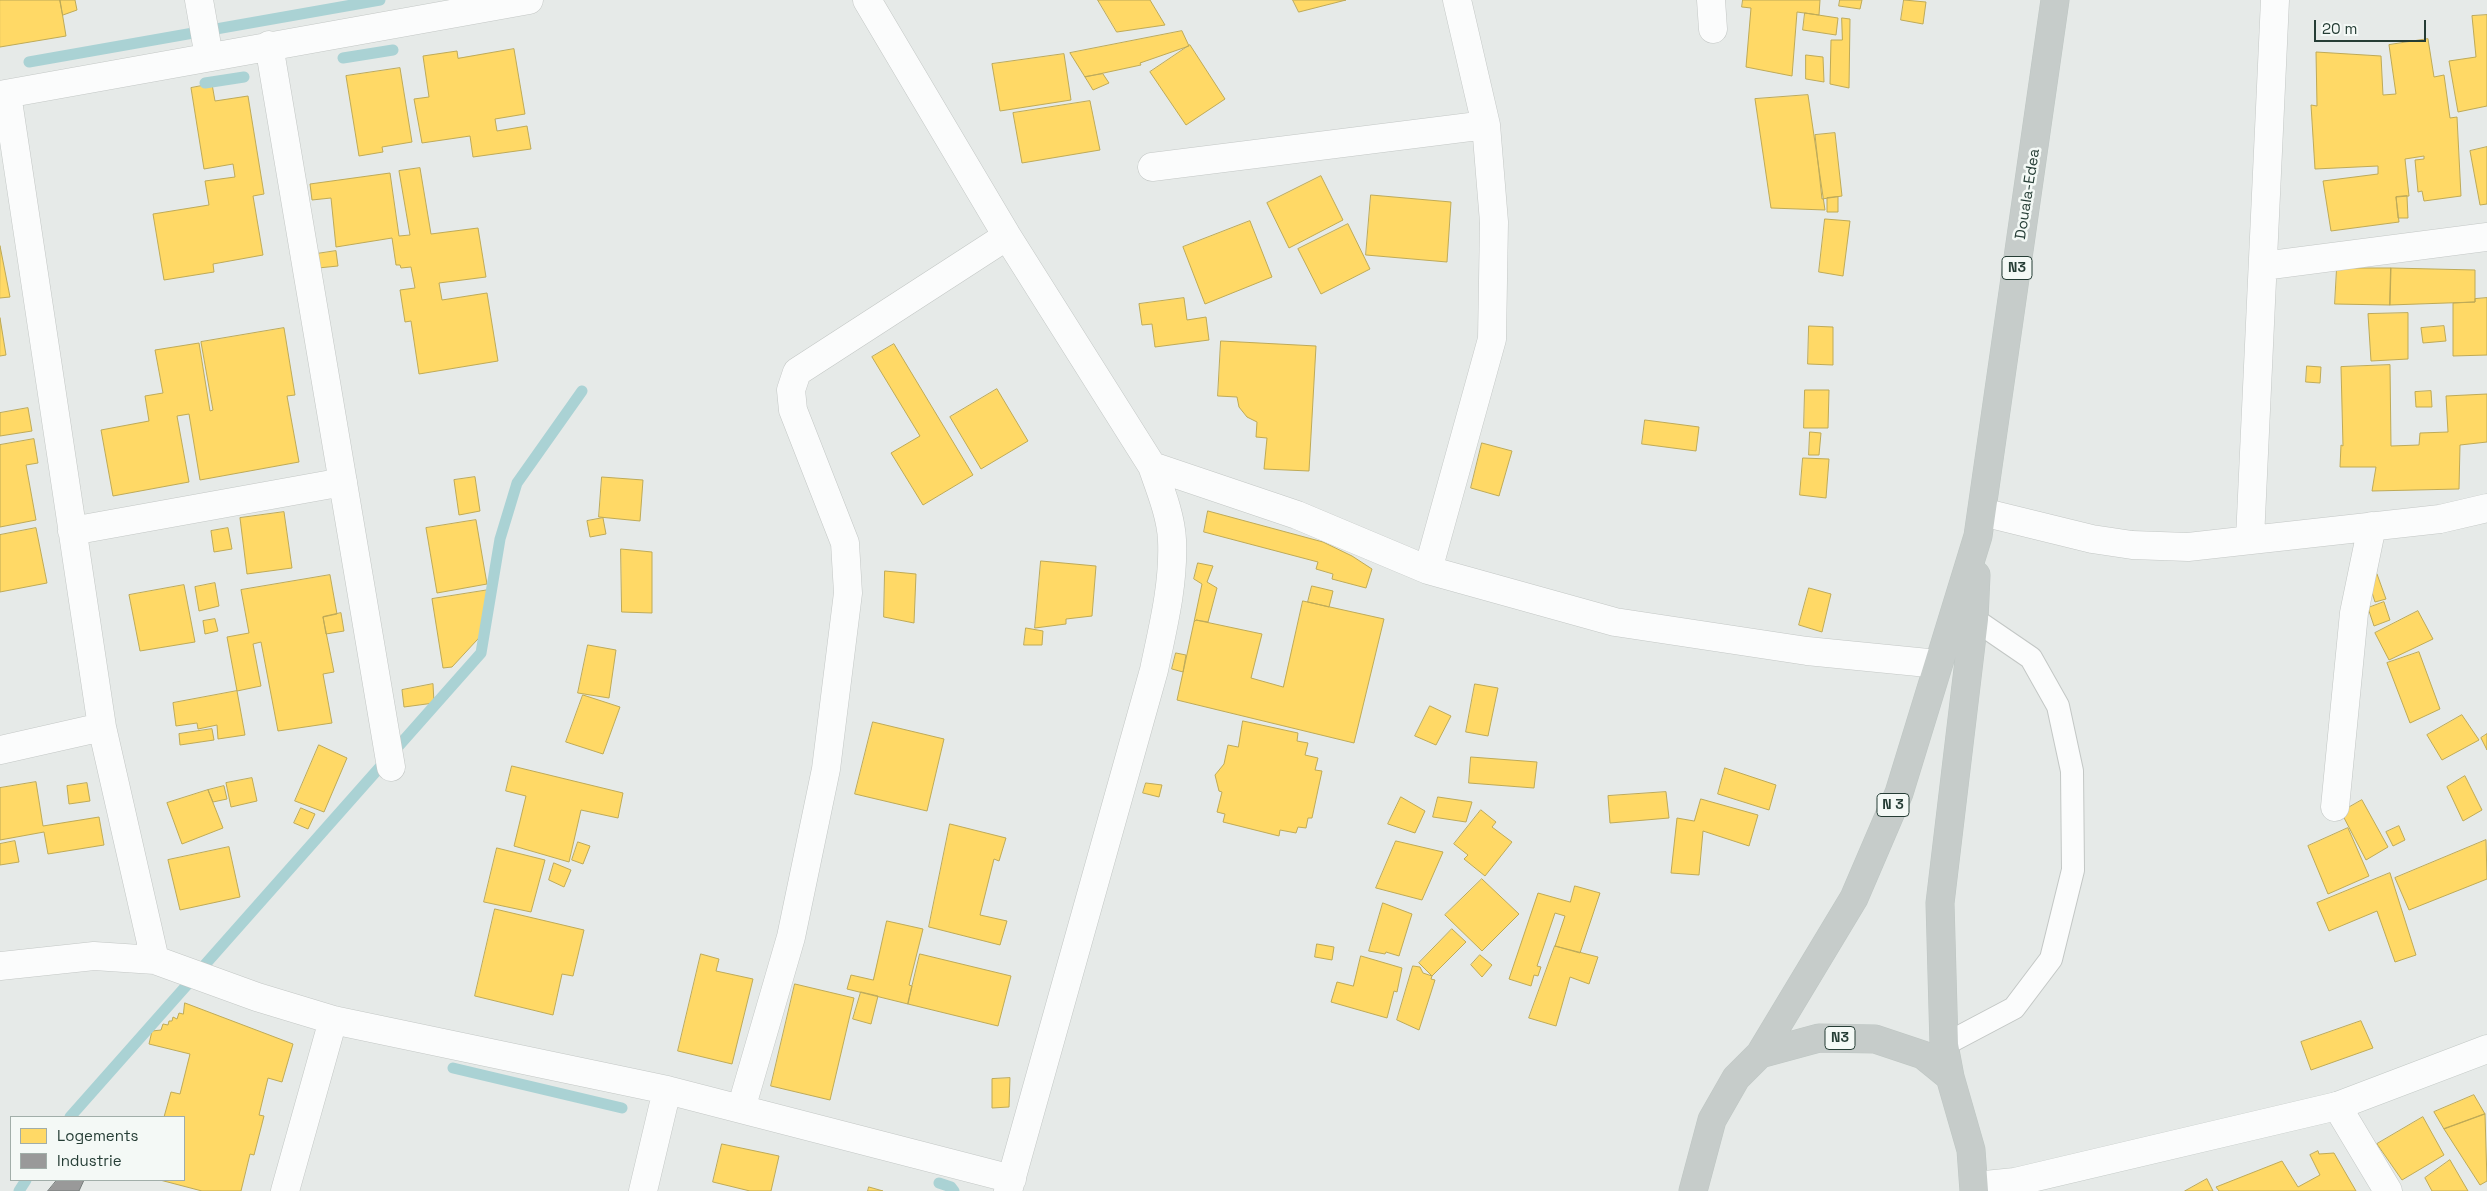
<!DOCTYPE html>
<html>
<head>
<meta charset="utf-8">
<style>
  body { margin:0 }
  #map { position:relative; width:2487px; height:1191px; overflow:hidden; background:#e6eae8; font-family:"Space Grotesk",sans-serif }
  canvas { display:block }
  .legend { position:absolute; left:10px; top:1116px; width:175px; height:65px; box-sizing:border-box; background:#f4f9f6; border:1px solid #a1aea9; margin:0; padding:6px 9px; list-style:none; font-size:15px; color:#253d35 }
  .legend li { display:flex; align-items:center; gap:10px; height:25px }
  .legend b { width:25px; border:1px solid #a1aea9 }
  .scale { position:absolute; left:2314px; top:20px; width:112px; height:22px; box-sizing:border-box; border:2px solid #253d35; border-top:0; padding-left:6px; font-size:15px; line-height:18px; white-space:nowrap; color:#253d35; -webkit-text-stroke:4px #f4f9f6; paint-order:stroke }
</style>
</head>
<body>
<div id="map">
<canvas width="2487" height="1191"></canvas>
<ul class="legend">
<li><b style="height:14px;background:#ffd966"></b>Logements</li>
<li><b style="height:14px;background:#999"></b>Industrie</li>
</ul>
<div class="scale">20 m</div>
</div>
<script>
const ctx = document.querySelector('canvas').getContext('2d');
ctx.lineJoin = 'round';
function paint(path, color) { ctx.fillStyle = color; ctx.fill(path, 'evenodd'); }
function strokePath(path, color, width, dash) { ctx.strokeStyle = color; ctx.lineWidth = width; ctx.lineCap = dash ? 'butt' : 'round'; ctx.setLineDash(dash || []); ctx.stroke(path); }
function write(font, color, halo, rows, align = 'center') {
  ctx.font = font + ' "Space Grotesk",sans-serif'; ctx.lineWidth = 5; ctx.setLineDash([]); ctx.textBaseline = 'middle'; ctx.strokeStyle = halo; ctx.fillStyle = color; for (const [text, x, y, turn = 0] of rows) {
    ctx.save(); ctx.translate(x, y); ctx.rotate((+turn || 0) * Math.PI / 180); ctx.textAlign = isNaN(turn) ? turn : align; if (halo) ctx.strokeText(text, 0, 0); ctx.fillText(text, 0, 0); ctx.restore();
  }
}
const homes = new Path2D(`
  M0 0H60L66 36 0 47Z
  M60 0H75L77 10 63 15Z
  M1098 0H1150L1165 25 1117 32Z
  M1293 0H1346L1299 12Z
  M1743 0H1820L1819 15 1797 12 1792 76 1746 67 1751 8 1742 7Z
  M1840 0H1862L1860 9 1839 6Z
  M1904 0 1926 2 1923 24 1901 20Z
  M1805 13 1838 18 1836 35 1803 30Z
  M2487 15V106L2458 112 2449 61 2476 57 2472 16Z
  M1842 18 1850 19 1849 88 1830 84 1831 40H1842Z
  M1182 31 1189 46 1140 63 1141 65 1085 77 1070 53Z
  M2428 39 2434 77 2444 75 2450 118 2457 117 2461 196 2424 201 2422 191 2418 192 2415 160 2424 159V156L2405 159 2409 196 2396 197 2399 222 2331 231 2323 181 2378 174V166L2315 169 2311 105 2317 106 2316 52 2381 56 2383 95 2396 94 2389 45Z
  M1190 45 1225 99 1186 125 1150 72Z
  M514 49 525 114 495 119 497 131 527 126 531 149 473 157 470 136 422 143 414 99 429 97 423 56 457 51 458 58Z
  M1064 54 1071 100 1000 111 992 64Z
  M1806 55 1823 57 1824 82 1806 79Z
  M400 68 412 142 382 147 383 152 359 156 346 76Z
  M1103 74 1109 83 1093 90 1085 77Z
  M212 84 215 101 248 96 264 194 253 196 263 255 213 264 214 272 164 280 153 214 209 205 205 181 235 177 233 164 204 169 191 88Z
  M1808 95 1825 210 1771 208 1755 99Z
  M1090 101 1100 150 1022 163 1013 113Z
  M1835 133 1842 196 1822 199 1815 135Z
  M2487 147V204L2480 205 2470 151Z
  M420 168 431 234 478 228 486 277 439 283 442 300 487 293 498 361 419 374 411 321 405 322 400 290 415 288 411 267 401 268 400 265H396L392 238 336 247 331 198 312 200 310 184 390 173 399 236 410 235 399 171Z
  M1321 176 1343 220 1289 248 1267 203Z
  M1371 195 1451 202 1447 262 1366 255Z
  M2407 196 2408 218H2398L2396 197Z
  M1838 197V212H1827V198Z
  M1825 219 1850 221 1843 276 1819 272Z
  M1250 221 1272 277 1205 304 1183 247Z
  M1348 224 1370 269 1321 294 1298 249Z
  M0 246 10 297 0 298Z
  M336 251 338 266 318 268 316 254Z
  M2337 268H2391L2390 305 2335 304Z
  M2391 268 2475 270V302L2390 305Z
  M1184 298 1187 320 1206 317 1209 340 1155 347 1152 324 1142 325 1139 304Z
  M2487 298V355L2453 356V303L2475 302V299Z
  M2408 313V359L2371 361 2368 314Z
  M0 318 6 355 0 356Z
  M1809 326 1833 327V365L1808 364Z
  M2444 326 2446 341 2423 343 2421 328Z
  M284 328 295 395 287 396 299 462 200 480 189 414 177 416 189 482 113 496 101 430 149 421 145 396 163 393 155 350 199 343 210 411 213 410 201 342Z
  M1221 341 1316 346 1309 471 1264 469 1267 438 1256 437 1257 422 1247 417 1239 407 1237 397 1218 396Z
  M894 344 973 475 923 505 891 453 920 436 872 357Z
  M2390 365 2391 446 2419 445 2420 433 2448 432 2446 396 2487 394V442L2460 445 2459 489 2372 491 2376 467H2340L2341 445 2343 446 2341 367Z
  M2307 366 2321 367 2320 383 2306 382Z
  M997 389 1028 441 981 469 950 417Z
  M1805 390H1829L1828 428H1804Z
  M2431 391 2432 407H2416L2415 392Z
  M28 408 32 431 0 436V413Z
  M1645 420 1699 427 1696 451 1642 444Z
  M1810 432 1821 433 1819 455H1809Z
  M34 439 38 463 26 465 36 520 0 527V445Z
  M1482 443 1512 451 1499 496 1471 488Z
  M1803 458 1829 459 1826 498 1800 495Z
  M475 477 480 511 459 515 454 480Z
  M602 477 643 480 640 521 599 517Z
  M1208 511 1323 542 1352 556 1372 569 1366 588 1332 579 1333 574 1316 569 1318 562 1204 532Z
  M284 512 292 568 247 574 240 518Z
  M603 518 606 534 590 537 587 521Z
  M476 520 487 584 437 593 426 528Z
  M36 528 47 583 0 592V535Z
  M228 528 232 549 214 552 211 531Z
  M621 549 652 552V613L622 612Z
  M1041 561 1096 566 1092 616 1066 619V624L1035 628Z
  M1198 563 1213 566 1207 582 1217 588 1208 622 1196 620 1194 622 1202 584 1194 579Z
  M885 571 916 574 914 623 884 617Z
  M2377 574 2386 599 2375 602 2367 577Z
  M330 575 337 614 323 617 334 672 323 674 332 723 278 731 261 642 253 644 261 686 237 691 227 637 249 633 241 590Z
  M215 583 219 606 199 611 195 587Z
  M184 585 195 642 140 651 129 595Z
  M1312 586 1333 591 1329 607 1308 602Z
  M1809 588 1831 594 1822 632 1799 625Z
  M495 589 489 627 452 667 443 668 432 599Z
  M1303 601 1384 619 1354 743 1177 700 1194 622 1196 620 1262 634 1251 678 1283 687Z
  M2384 602 2390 620 2374 626 2368 608Z
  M2418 611 2433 639 2389 660 2375 633Z
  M341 613 344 631 326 634 323 617Z
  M215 619 218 631 205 634 203 621Z
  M1026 628 1043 631 1042 645H1024Z
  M588 645 616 650 609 698 578 693Z
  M2419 652 2440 709 2410 723 2387 663Z
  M1176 653 1186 655 1183 672 1172 669Z
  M433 684 434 703 404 707 402 690Z
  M1475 684 1498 688 1488 736 1466 732Z
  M237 691 245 735 218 739 217 725 198 729 197 723 176 726 173 703Z
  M583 695 620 707 603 754 566 742Z
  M1430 706 1451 716 1436 745 1415 736Z
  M2462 715 2479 740 2442 760 2427 735Z
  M1243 721 1298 733 1297 741 1308 743 1305 755 1318 758 1315 770 1322 771 1312 818H1308L1306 828 1298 827 1296 833 1280 830 1279 836 1223 822 1225 814 1217 812 1222 792 1219 791 1215 775 1224 764 1228 745 1238 747Z
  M873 722 944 739 927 811 855 794Z
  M212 729 214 740 180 745 179 734Z
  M2487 734V750L2481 738Z
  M319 745 347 758 324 812 295 801Z
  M1471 757 1537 762 1534 788 1469 783Z
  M512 766 623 793 618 818 581 810 569 862 514 846 526 796 506 791Z
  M1725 768 1776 785 1769 810 1718 794Z
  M2465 776 2482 810 2463 821 2447 787Z
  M252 778 257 801 231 807 226 783Z
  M36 782 43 826 99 817 104 845 48 854 44 832 0 840V788Z
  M87 783 90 801 69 804 67 786Z
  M1146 783 1162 785 1159 797 1143 793Z
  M224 786 227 799 213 802 208 790Z
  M208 790 223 828 182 844 167 803Z
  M1666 792 1669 818 1610 823 1608 796Z
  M1401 797 1425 811 1415 833 1388 824Z
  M1438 797 1472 802 1466 822 1433 817Z
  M1701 799 1758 815 1749 846 1703 831 1699 875 1671 873 1677 818 1694 821Z
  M2362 800 2388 847 2366 860 2341 812Z
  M301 808 315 814 308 829 294 823Z
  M1481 810 1496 822 1492 827 1512 842 1485 876 1464 859 1468 855 1454 844Z
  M950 824 1006 838 999 861 994 859 980 915 1007 921 1000 945 929 927Z
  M2399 826 2405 840 2393 846 2386 832Z
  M2348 828 2369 876 2328 894 2308 846Z
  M2486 840 2487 879 2409 910 2395 878Z
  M15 841 19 862 0 865V844Z
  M1396 841 1443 852 1422 900 1376 888Z
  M578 842 590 846 583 864 572 860Z
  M229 847 240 897 180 910 168 860Z
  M497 848 545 860 531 912 484 902Z
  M554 863 571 870 564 887 549 880Z
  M2390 873 2416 955 2395 962 2377 911 2329 931 2317 903Z
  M1482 879 1519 914 1482 951 1445 915Z
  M1575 886 1600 893 1580 953 1555 946 1565 916 1555 913 1537 966 1541 967 1538 976 1534 975 1531 986 1509 979 1538 893 1570 902Z
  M1383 903 1412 914 1399 956 1386 952 1385 954 1369 951Z
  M495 909 584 930 573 976 562 974 553 1015 475 996Z
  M887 921 923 929 909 985 912 986 908 1004 847 989 851 975 873 980Z
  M1452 929 1466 942 1432 976 1419 963Z
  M1317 944 1334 947 1332 960 1315 957Z
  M1555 946 1598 957 1589 984 1570 977 1556 1026 1529 1018Z
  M701 954 719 959 716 971 753 979 732 1064 678 1051Z
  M920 954 1011 976 998 1026 908 1004Z
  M1480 955 1492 965 1482 977 1471 965Z
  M1361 956 1402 968 1397 992 1394 991 1387 1018 1331 1002 1337 982 1353 986Z
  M1413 966 1420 967 1423 973 1432 976 1431 979 1435 980 1419 1030 1397 1020Z
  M795 984 854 998 830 1100 771 1086Z
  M861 992 878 996 871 1024 853 1019Z
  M185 1003 293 1044 282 1082 268 1078 259 1115 264 1116 254 1155 250 1154 241 1191H202L160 1180H184V1117H164L171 1092 180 1094 190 1054 149 1044 152 1031 161 1030 163 1024 168 1025 169 1021H172L173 1017 177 1019 179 1013 183 1014Z
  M2361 1021 2373 1048 2311 1070 2301 1042Z
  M1010 1078 1009 1107 992 1108V1079Z
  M2474 1095 2485 1114 2444 1129 2434 1112Z
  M2485 1114 2487 1181 2480 1185 2444 1129Z
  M2423 1117 2444 1155 2402 1180 2377 1144Z
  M722 1144 779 1156 771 1191H750L713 1182Z
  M2318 1151 2319 1154 2334 1153 2356 1191H2219L2216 1187 2282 1161 2298 1187 2320 1175 2310 1155Z
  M2450 1160 2468 1191H2432L2425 1178Z
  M2207 1179 2213 1191H2185Z
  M869 1187 883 1191H868Z`);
paint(homes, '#ffd966');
strokePath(homes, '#beaa57', 1);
const industry = new Path2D(`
  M57 1180H84L79 1191H48Z`);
paint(industry, '#999');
strokePath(industry, '#767d7b', 1);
strokePath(new Path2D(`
  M343 58 393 50
  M29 62 380 0
  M205 83 244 77
  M453 1068 622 1108
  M70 1117 481 653 500 539 517 483 582 391
  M939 1183 951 1187 954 1191
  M19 1191 26 1180`), '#aad2d4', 11);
const service = new Path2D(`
  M1944 1045 2014 1008 2051 959 2073 870 2072 771 2058 706 2031 658 1974 619`);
const minor = new Path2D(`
  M199 0 209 57
  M867 0 1007 236 1152 466 1297 515 1428 570 1615 622 1807 651 1938 664
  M1711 0 1713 29
  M269 45 391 767
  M7 94 102 727 155 960
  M0 95 529 0
  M1152 167 1486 125
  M2263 266 2487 237
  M1982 512 2092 539 2132 545 2188 547 2440 519 2487 508
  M72 531 343 482
  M2250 539 2275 0
  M1428 570 1492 339 1494 222 1486 125 1457 0
  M0 750 102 727
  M2335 807 2354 613 2372 526
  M0 966 94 956 155 960 257 997 333 1020 667 1090 643 1191
  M667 1090 1012 1179
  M2337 1106 2388 1191
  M741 1109 791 937 826 769 848 593 845 543 793 410 791 390 797 372 1007 236
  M285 1191 333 1020
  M1008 1191 1154 670C1163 627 1174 584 1172 540 1171 516 1160 489 1152 466`);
const secondary = new Path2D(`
  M1975 1186 2015 1182 2337 1106 2487 1049`);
const trunk = new Path2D(`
  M1760 1054 1854 898 1899 793 1978 536 2055 0
  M1950 1077 1944 1045 1940 903 1974 619 1976 575
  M1693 1191 1712 1120 1736 1078 1760 1054 1819 1038 1875 1039 1923 1055 1950 1077 1971 1150 1974 1191`);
strokePath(service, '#c3c7c5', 24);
strokePath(minor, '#c3c7c5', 29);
strokePath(secondary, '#c2c8c5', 29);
strokePath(trunk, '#bec6c3', 29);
strokePath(service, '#fbfcfc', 22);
strokePath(minor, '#fbfcfc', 28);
strokePath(secondary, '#fbfcfc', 28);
strokePath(trunk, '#c6ccca', 28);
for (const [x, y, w] of [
  [2017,268,30],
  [1893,805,32],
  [1840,1038,30]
]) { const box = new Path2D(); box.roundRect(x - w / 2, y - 11.5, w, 23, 4); ctx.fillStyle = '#f4f9f6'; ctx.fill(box); strokePath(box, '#253d35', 1); }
write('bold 14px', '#253d35', null, [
  ["N3",2017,268],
  ["N 3",1893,805],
  ["N3",1840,1038]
]);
write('15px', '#253d35', '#f4f9f6', [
  ["Douala-Edea",2028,194,-81]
]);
</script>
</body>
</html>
